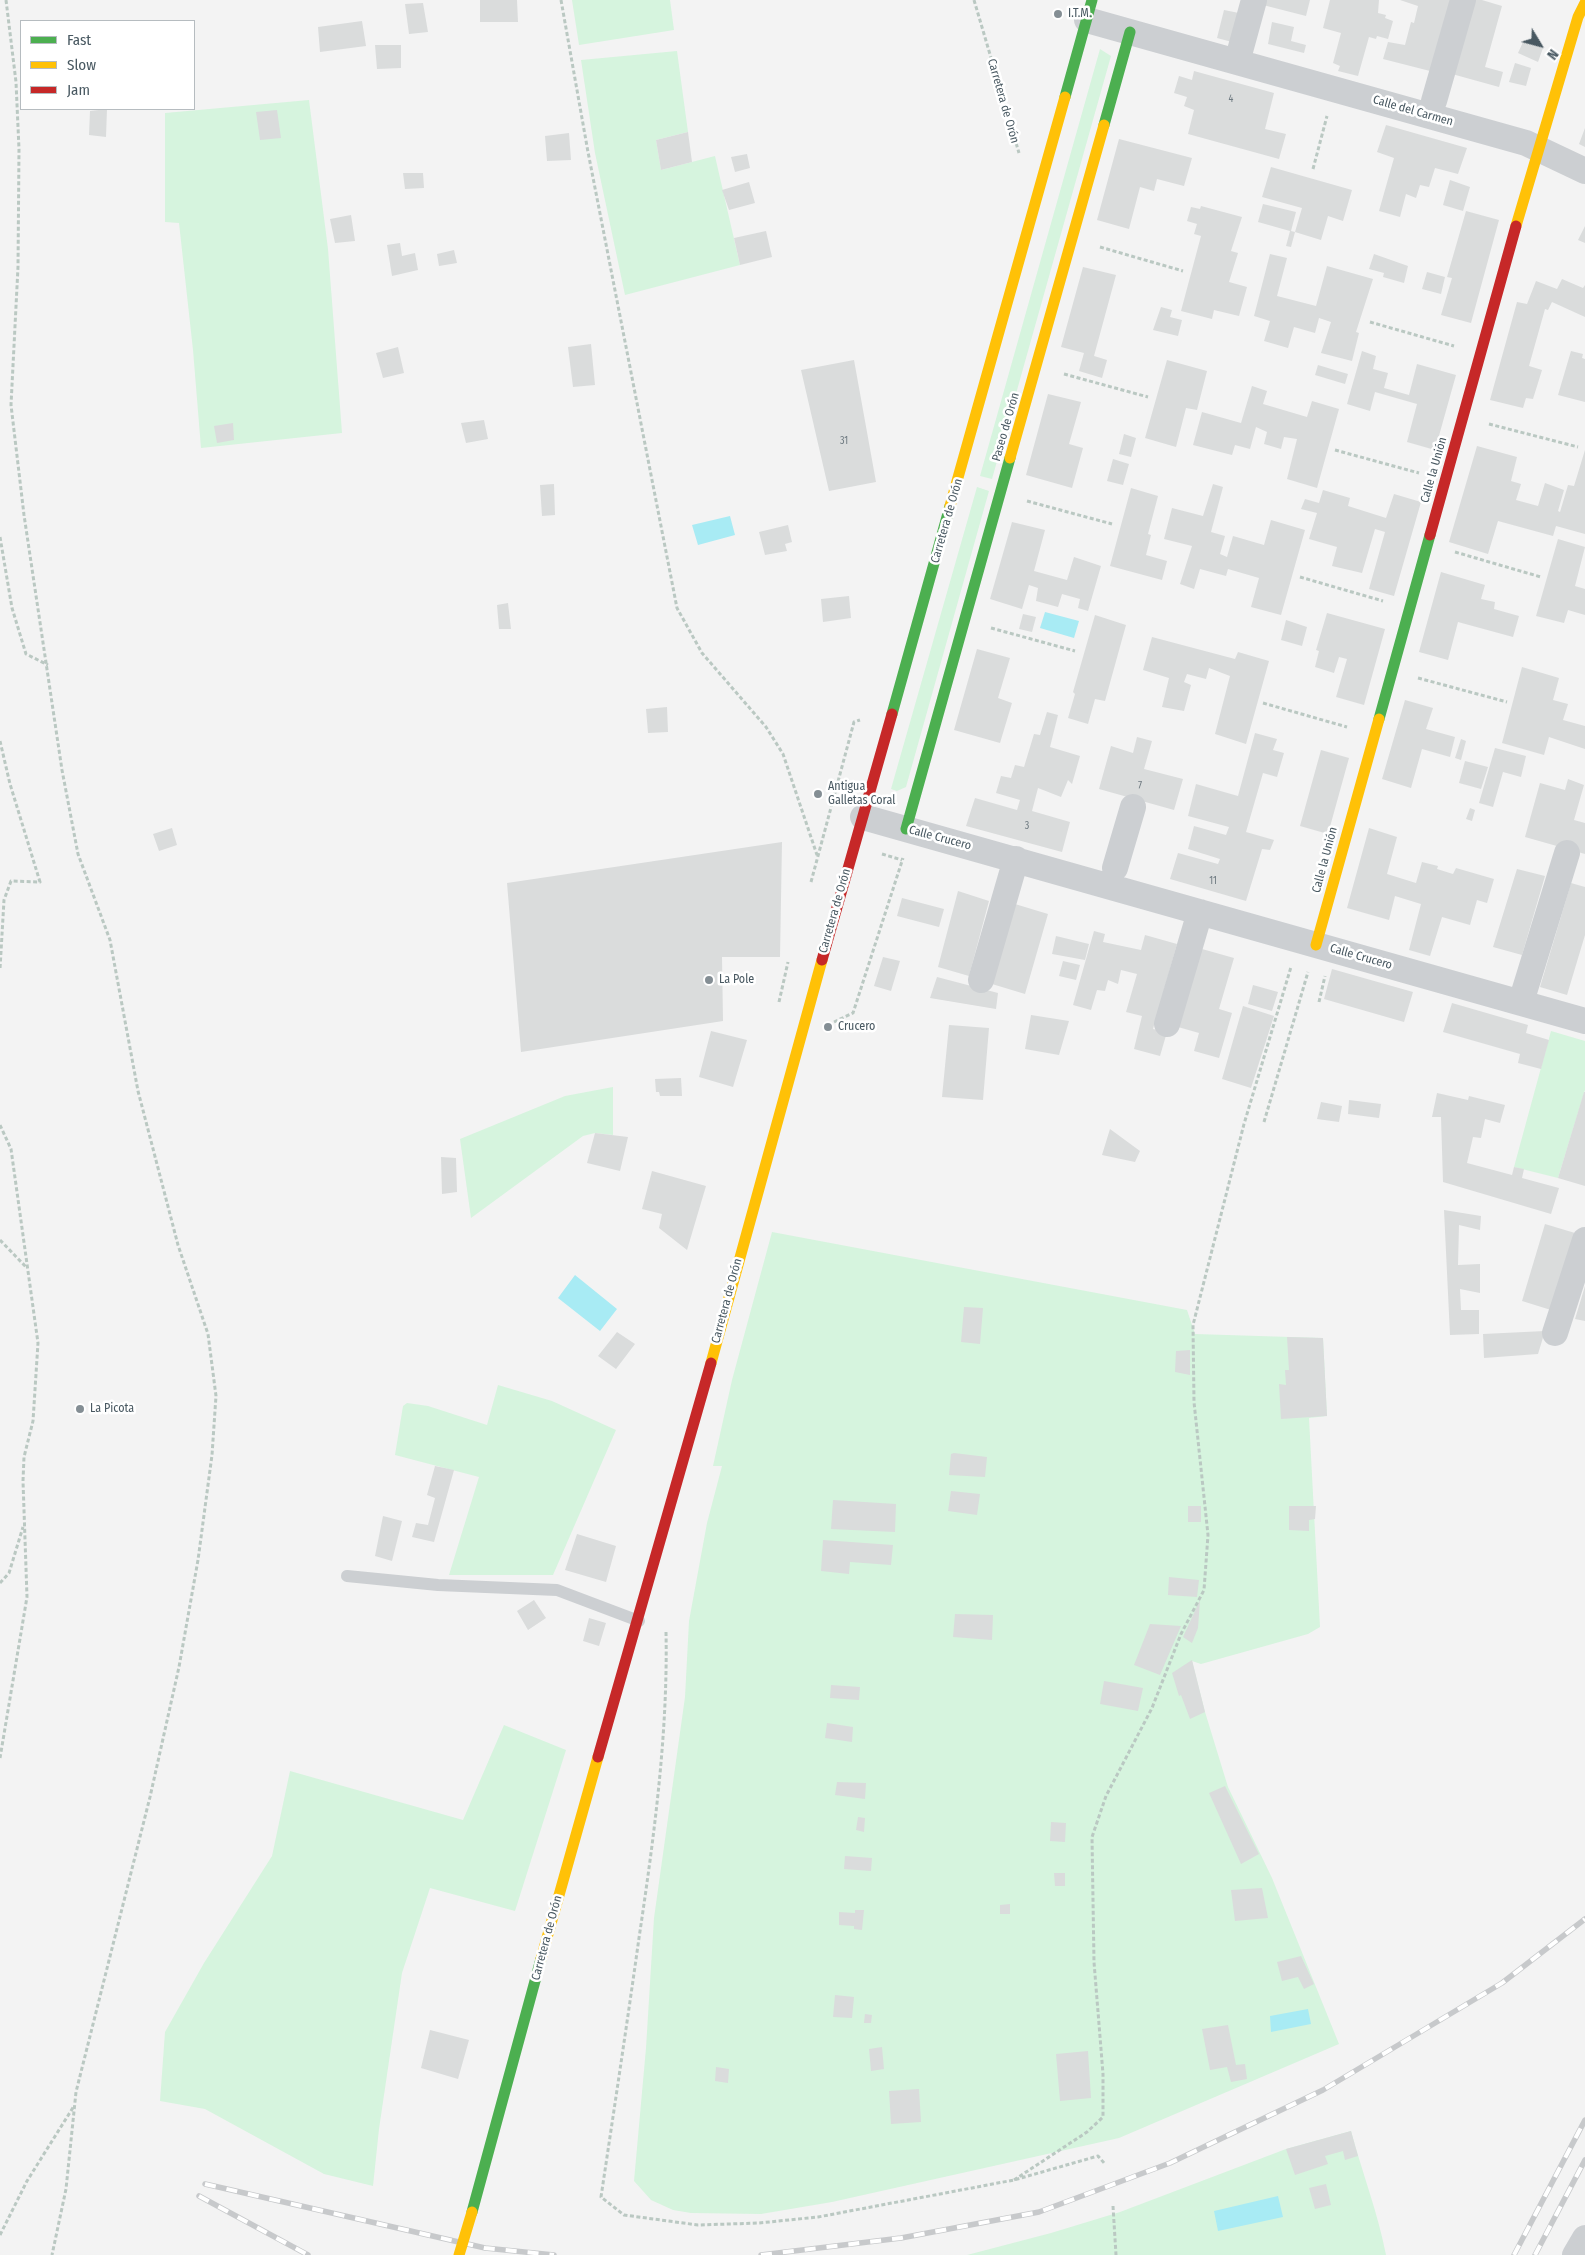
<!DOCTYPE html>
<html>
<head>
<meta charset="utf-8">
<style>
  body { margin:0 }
  #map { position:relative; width:1585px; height:2255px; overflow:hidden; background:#f3f3f3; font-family:"Fira Sans Condensed",sans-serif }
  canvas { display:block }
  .legend { position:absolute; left:20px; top:20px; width:175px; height:90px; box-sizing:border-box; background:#fff; border:1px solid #b6bcc0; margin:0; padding:6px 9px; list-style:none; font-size:15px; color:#485861 }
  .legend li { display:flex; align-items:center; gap:10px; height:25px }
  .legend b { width:25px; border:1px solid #b6bcc0 }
  .north { position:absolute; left:1515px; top:20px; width:50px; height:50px; -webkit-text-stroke:4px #fff; paint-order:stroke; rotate:127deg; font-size:14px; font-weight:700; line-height:20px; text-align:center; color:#485861 }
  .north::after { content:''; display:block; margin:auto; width:18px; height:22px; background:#485861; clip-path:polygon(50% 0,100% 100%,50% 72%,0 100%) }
</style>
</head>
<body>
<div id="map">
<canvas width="1585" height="2255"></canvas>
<ul class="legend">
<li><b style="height:6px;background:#4caf50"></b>Fast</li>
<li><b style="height:6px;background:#ffc107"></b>Slow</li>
<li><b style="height:6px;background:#c62828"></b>Jam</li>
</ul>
<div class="north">N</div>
</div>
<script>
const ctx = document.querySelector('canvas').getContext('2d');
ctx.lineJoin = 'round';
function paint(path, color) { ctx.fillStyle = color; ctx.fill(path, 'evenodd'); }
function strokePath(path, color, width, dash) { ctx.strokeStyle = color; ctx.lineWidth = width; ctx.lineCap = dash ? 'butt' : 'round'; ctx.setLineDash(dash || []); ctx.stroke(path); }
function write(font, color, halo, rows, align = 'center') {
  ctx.font = font + ' "Fira Sans Condensed",sans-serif'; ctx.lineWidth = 5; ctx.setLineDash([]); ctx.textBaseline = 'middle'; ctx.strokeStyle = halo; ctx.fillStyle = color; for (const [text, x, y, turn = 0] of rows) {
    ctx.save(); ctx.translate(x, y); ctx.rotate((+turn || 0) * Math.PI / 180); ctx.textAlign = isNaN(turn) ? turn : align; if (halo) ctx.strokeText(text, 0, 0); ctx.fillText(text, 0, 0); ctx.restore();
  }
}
paint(new Path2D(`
  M572 0H670L674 30 579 45Z
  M1100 49 1111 56 992 479 980 476Z
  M677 51 688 132 656 140 661 170 715 156 740 265 625 295 595 153 581 60Z
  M309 100 328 249 342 433 201 448 193 350 179 223 165 222V113Z
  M977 487 989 491 906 787 897 791 891 789Z
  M1551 1031 1585 1041V1090L1558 1178 1514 1167Z
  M613 1087V1135L595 1133 583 1136 471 1218 460 1139 565 1096Z
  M772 1232 1187 1310 1195 1334 1323 1338 1327 1416 1309 1418 1320 1627 1308 1634 1201 1664 1192 1661 1205 1712 1228 1787 1272 1878 1339 2044 1119 2138 832 2202 761 2214 691 2213 673 2210 651 2200 634 2181 646 2048 654 1918 685 1697 689 1621 707 1523 722 1466H713L732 1380Z
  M498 1385 552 1401 616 1430 553 1575H449L479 1477 395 1455 403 1406 407 1403 428 1406 487 1425Z
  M504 1725 566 1750 515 1911 430 1888 402 1973 379 2129 373 2186 324 2174 205 2109 160 2101 165 2032 204 1963 272 1856 290 1771 463 1820Z
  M1351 2131C1362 2172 1378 2213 1386 2255H967L1051 2233 1120 2212 1286 2149Z`), '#d6f4de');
paint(new Path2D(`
  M730 516 735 535 698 545 692 525Z
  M1045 612 1079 621 1074 638 1040 628Z
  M575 1275 617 1309 600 1331 558 1298Z
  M1308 2009 1311 2024 1271 2032 1270 2016Z
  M1278 2196 1283 2217 1218 2231 1214 2211Z`), '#a8ebf4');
paint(new Path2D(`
  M480 0H517L518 22H480Z
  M1264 0H1310L1306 16 1263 5Z
  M1330 0H1379L1378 13 1386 15 1385 18 1393 21 1388 39 1377 36 1376 39 1369 37 1358 76 1338 71 1340 66 1333 63 1341 33 1323 28Z
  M1400 0H1452L1430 71 1383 59 1388 42 1405 45 1411 22 1414 23 1418 6Z
  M1473 0H1482L1502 6 1485 67 1503 72 1499 87 1452 74Z
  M423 3 428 32 409 34 405 4Z
  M1224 10 1239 13 1232 42 1217 38Z
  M362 21 366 46 320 52 318 27Z
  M1272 22 1294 27 1291 41 1306 45 1304 53 1268 44Z
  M1524 40 1543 48 1538 62 1518 53Z
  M375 45H401V68L377 69Z
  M1515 63 1531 68 1526 86 1509 82Z
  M1194 71 1274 93 1265 129 1286 134 1279 159 1188 134 1194 110 1184 106 1187 97 1174 93 1179 76 1192 80Z
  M107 109 106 137 89 135 90 111Z
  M277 110 281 138 260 140 256 112Z
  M1386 125 1467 148 1458 174 1435 168 1429 187 1420 185 1416 198 1406 194 1400 217 1379 211 1394 158 1377 152Z
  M1585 128V147L1579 144Z
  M688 132 692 162 661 170 656 140Z
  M569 133 571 160 547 161 545 136Z
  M1119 139 1192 158 1184 186 1157 179 1154 191 1140 187 1129 229 1097 220Z
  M747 154 750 168 735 172 731 157Z
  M1271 167 1352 190 1343 221 1328 216 1321 240 1295 232 1291 247 1286 246 1290 231 1258 222 1263 204 1296 212 1291 231 1295 232 1302 208 1262 197Z
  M403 173H423L424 188 405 189Z
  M1450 180 1470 187 1463 211 1443 205Z
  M749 182 755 203 729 210 722 190Z
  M1201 206 1242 217 1231 251 1238 253 1229 282 1247 287 1239 316 1214 310 1212 319 1181 311 1201 236 1194 234 1197 224 1187 221 1191 207 1200 209Z
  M1466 211 1499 220 1471 323 1441 315 1452 278 1447 277Z
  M351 215 355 241 335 243 330 219Z
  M1585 226V243L1578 240Z
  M766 231 772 257 740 265 734 238Z
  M400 243 402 256 415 253 418 270 392 276 387 245Z
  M454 250 457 263 439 266 437 254Z
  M1270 254 1287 258 1277 296 1316 306 1327 266 1373 279 1356 332 1359 333 1352 361 1321 353 1331 322 1319 318 1315 333 1294 327 1288 348 1264 341 1270 321 1254 316Z
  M1374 254 1408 266 1404 283 1383 277 1384 273 1369 269Z
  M1083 267 1116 275 1094 356 1107 360 1102 378 1079 371 1084 353 1061 347Z
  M1427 272 1445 277 1441 294 1422 289Z
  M1562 279 1583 288 1585 285V317L1552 302 1548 310 1545 309 1529 366 1542 370 1533 399 1526 398 1523 408 1490 400 1517 302 1527 304 1536 281 1557 289Z
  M1161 307 1172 310 1170 317 1182 320 1178 336 1153 330Z
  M591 344 595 385 573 387 568 347Z
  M398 347 404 373 383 378 376 353Z
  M1362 351 1376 356 1373 369 1388 373 1384 388 1409 395 1417 364 1456 375 1435 450 1407 442 1417 404 1375 392 1370 411 1347 404Z
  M1571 351 1583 354 1582 358 1585 359V402L1558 395Z
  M854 360 876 482 829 491 801 370Z
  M1167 360 1207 371 1197 410 1186 408 1176 447 1145 438Z
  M1318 365 1348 374 1345 384 1315 375Z
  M1252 386 1267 391 1263 404 1307 417 1312 401 1339 409 1317 488 1287 479 1297 439 1284 437 1281 449 1264 444 1267 432 1256 427 1250 449 1235 445 1232 455 1193 445 1202 412 1241 423Z
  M1048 394 1081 402 1069 444 1083 448 1072 488 1026 475Z
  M484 420 488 439 466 443 461 423Z
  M233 423 234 440 217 443 214 426Z
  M1124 434 1136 438 1131 457 1119 454Z
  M1477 446 1517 457 1511 481 1521 484 1516 500 1538 506 1545 483 1564 490 1558 511 1560 512 1568 485 1574 486 1585 450V534L1556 526 1553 536 1498 521 1488 554 1449 542Z
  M1113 459 1129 464 1123 485 1107 481Z
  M554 484 555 515 542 516 540 485Z
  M1213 484 1223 487 1211 532 1225 536 1220 554 1227 557 1233 536 1264 545 1271 520 1305 530 1281 615 1251 607 1259 578 1228 569 1226 576 1200 569 1194 589 1180 584 1192 546 1164 539 1172 508 1203 516Z
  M1131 488 1158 496 1148 534 1151 535 1146 555 1167 561 1162 580 1110 566Z
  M1323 490 1350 498 1348 506 1386 518 1394 494 1421 502 1394 596 1369 589 1385 532 1375 529 1362 573 1332 566 1337 547 1309 539 1317 513 1301 509 1305 499 1319 503Z
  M1012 522 1045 530 1034 571 1067 580 1074 557 1101 566 1088 611 1078 608 1080 599 1062 594 1058 607 1036 601 1038 588 1029 585 1022 609 990 599Z
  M788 525 792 542 785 544 787 551 765 555 759 532Z
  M1558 539 1585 547 1575 586 1585 589V615L1568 610 1564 623 1536 616Z
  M1441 572 1485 585 1481 599 1495 602 1494 609 1519 616 1513 637 1458 622 1448 660 1419 652Z
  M849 596 851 618 823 622 821 599Z
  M508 603 511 629H499L497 605Z
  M1327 613 1385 629 1364 705 1336 697 1347 659 1339 657 1334 673 1315 667 1319 651 1316 650Z
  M1023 614 1036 617 1032 632 1019 629Z
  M1095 615 1126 625 1105 701 1095 699 1088 724 1068 718 1075 694 1073 692Z
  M1286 620 1307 627 1302 646 1281 640Z
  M1152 637 1235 659 1238 652 1269 661 1246 744 1215 734 1230 676 1209 668 1206 679 1187 674 1184 682 1191 685 1184 711 1162 707 1169 678 1143 670Z
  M977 649 1010 658 998 698 1012 703 1000 743 954 730Z
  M1522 667 1559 678 1553 700 1568 704 1563 720 1585 726V749L1549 737 1544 755 1502 743Z
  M1405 700 1433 708 1426 729 1455 737 1450 757 1422 749 1411 788 1382 779Z
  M667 707 668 732 648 733 646 709Z
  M1047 712 1058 715 1050 747 1080 756 1072 784 1068 780 1061 797 1038 788 1032 811 1070 822 1062 852 966 826 975 798 1017 810 1020 800 996 793 1001 776 1011 778 1015 765 1024 767 1034 734 1040 735Z
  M1255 733 1277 739 1273 750 1284 753 1277 777 1263 773 1246 832 1274 840 1270 850 1262 849 1246 901 1170 879 1178 853 1218 864 1220 859 1188 849 1194 826 1226 835 1229 827 1188 816 1196 784 1238 796Z
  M1137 737 1152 741 1144 769 1183 779 1174 810 1099 789 1111 746 1133 753Z
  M1461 739 1466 741 1461 760 1455 758Z
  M1495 748 1526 756 1521 777 1503 772 1493 807 1479 803Z
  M1321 750 1349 758 1328 834 1300 826Z
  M1465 761 1488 767 1481 789 1459 783Z
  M1568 779 1584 785 1574 820 1585 823V854L1525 837 1540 783 1565 790Z
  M1470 808 1475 810 1472 821 1466 819Z
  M172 828 177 845 159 851 153 834Z
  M1369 828 1397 837 1387 874 1416 883 1422 862 1438 866 1437 869 1453 874 1456 868 1494 879 1487 903 1477 900 1470 925 1442 917 1430 956 1409 950 1421 904 1395 896 1389 920 1347 908Z
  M782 842 780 957H722L723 1021 521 1052 507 883Z
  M1517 869 1545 876 1522 955 1493 947Z
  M1571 883 1585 887V935L1567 995 1540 987Z
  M958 891 989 901 969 976 938 967Z
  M902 898 944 909 939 927 897 916Z
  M1015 904 1048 914 1025 994 992 984Z
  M1094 931 1105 934 1103 942 1141 950 1145 935 1177 944 1153 1029 1167 1032 1160 1056 1134 1049 1142 1016 1126 1012 1137 974 1121 970 1118 984 1108 980 1105 991 1097 990 1091 1010 1073 1005Z
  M1056 936 1089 944 1085 960 1052 954Z
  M1202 949 1234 958 1219 1009 1232 1013 1219 1058 1194 1051 1199 1033 1178 1027Z
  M883 957 900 961 891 991 874 986Z
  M1063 961 1080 965 1076 980 1059 976Z
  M1332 969 1413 992 1404 1022 1324 999Z
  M937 977 998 993 996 1009 930 998Z
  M1253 985 1278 992 1272 1011 1248 1004Z
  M1452 1003 1528 1025 1526 1033 1549 1040 1541 1069 1518 1063 1520 1054 1443 1032Z
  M1243 1006 1274 1016 1251 1088 1222 1079Z
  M1031 1015 1069 1021 1059 1055 1025 1049Z
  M949 1025 989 1028 983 1100 942 1097Z
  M711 1031 747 1040 733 1087 699 1077Z
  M681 1078 682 1096H660L659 1092H656L655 1079Z
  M1584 1092H1585V1186L1558 1178Z
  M1437 1093 1468 1100 1469 1096 1505 1105 1500 1123 1485 1119 1481 1138 1473 1137 1467 1163 1512 1175 1514 1167 1524 1169 1522 1178 1559 1188 1551 1214 1443 1182 1441 1117H1432Z
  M1349 1100 1381 1104 1379 1118 1348 1114Z
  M1321 1102 1342 1106 1339 1122 1317 1119Z
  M1110 1129 1140 1151 1135 1162 1102 1155Z
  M595 1133 628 1137 620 1171 587 1163Z
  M441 1157 456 1158 457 1192 442 1194Z
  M652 1171 706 1186 687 1250 659 1228 662 1214 642 1209Z
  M1444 1210 1481 1216 1480 1230 1459 1225 1458 1265 1480 1264V1293L1460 1289 1461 1310H1479V1334L1450 1335Z
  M1545 1224 1575 1233 1551 1310 1522 1301Z
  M1585 1286V1321L1575 1319Z
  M964 1307 983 1308 980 1344 961 1342Z
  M1545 1331 1538 1354 1484 1358 1483 1334Z
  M617 1332 635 1344 616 1369 598 1356Z
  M1287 1337 1323 1338 1327 1416 1281 1419 1279 1384 1286 1385 1285 1370H1289Z
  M1190 1350V1375L1175 1372 1176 1351Z
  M954 1453 987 1457 985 1477 949 1475 951 1454Z
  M435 1466 454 1470 434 1542 412 1537 416 1523 428 1525 435 1498 427 1495Z
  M951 1491 980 1494 977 1515 948 1511Z
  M833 1500 896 1504 895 1532 831 1529Z
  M1188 1506H1201V1522H1188Z
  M1289 1506H1316L1315 1519 1309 1520V1531L1289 1530Z
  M383 1516 402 1521 392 1561 375 1556Z
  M577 1534 616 1546 606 1582 565 1570Z
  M823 1540 893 1545 891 1565 850 1562 849 1574 821 1571Z
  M1169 1577 1199 1580 1197 1597 1168 1595Z
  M534 1600 546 1618 528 1630 517 1611Z
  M1200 1600 1198 1628 1192 1643 1183 1637Z
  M955 1614 993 1615 992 1640 953 1637Z
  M589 1618 606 1623 599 1646 583 1641Z
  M1150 1624 1181 1626 1160 1675 1134 1665Z
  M1192 1660 1205 1712 1190 1719 1181 1695 1179 1696 1172 1673Z
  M1104 1681 1143 1688 1138 1711 1100 1704Z
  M831 1685 860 1687 859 1700 830 1698Z
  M827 1723 853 1727 852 1742 825 1738Z
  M837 1782 866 1783 865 1799 835 1795Z
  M1225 1786 1259 1854 1241 1864 1209 1793Z
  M858 1817 865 1818 864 1832 856 1830Z
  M1051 1822 1066 1823 1065 1842 1050 1841Z
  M845 1856 872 1858 871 1871 844 1869Z
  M1054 1873H1065V1886H1055Z
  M1262 1888 1268 1918 1235 1921 1231 1890Z
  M1010 1904V1914H1000V1905Z
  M855 1910H864L862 1930 854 1929V1926L839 1925V1912L855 1913Z
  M1301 1956 1314 1984 1304 1989 1298 1977 1282 1981 1277 1962Z
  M835 1995 854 1997 852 2018 833 2017Z
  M865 2014 872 2015 871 2023H864Z
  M1228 2025 1236 2065 1245 2064 1247 2079 1231 2082 1227 2067 1210 2070 1202 2029Z
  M430 2030 469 2040 458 2079 421 2068Z
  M882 2047 884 2069 871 2071 869 2049Z
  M1088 2051 1091 2098 1060 2101 1056 2054Z
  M716 2067 729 2069 728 2083 715 2081Z
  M919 2089 921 2122 891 2124 889 2091Z
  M1351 2131 1358 2156 1345 2160 1343 2151 1325 2156 1328 2164 1295 2175 1286 2149Z
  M1326 2184 1331 2205 1315 2209 1309 2188Z`), '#dadcdc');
strokePath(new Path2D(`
  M6 0 16 82 19 149 18 267 11 405 24 515 62 770 78 854 110 940 138 1091 178 1245 208 1334 216 1396 212 1455 198 1560 179 1667 150 1797 76 2092 66 2189 52 2255
  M561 0 588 152 677 608 702 653 766 727 783 754 817 855
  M974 0 1019 153
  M1313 169 1327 116
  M1100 247 1183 271
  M1370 322 1454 346
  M1064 374 1148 397
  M1489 424 1578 447
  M1335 450 1419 473
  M1027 501 1112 524
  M0 537 12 608 26 654 48 665
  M1455 552 1541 577
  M1300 577 1383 601
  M991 628 1075 651
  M1418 678 1507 702
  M1263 703 1347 727
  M0 741 10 784 40 882 11 881 4 900 0 969
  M882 854 902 860
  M811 882 854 722 860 720
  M779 1002 788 962
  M1319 1002 1325 976
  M834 1022 853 1013 903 858
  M1264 1122 1308 972
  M0 1125 11 1149 38 1343 33 1421 24 1457 23 1481 27 1597 0 1758
  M0 1240 27 1268
  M0 1583 9 1573 23 1527
  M666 1632C668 1734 654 1837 639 1938 627 2024 614 2110 601 2197L624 2215 698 2225 759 2223 818 2217 1014 2180 1098 2156 1105 2164
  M1014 2180 1087 2132 1103 2117V2074L1094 1962 1092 1837 1106 1796 1152 1708 1181 1634 1204 1590 1208 1535 1194 1402 1193 1325 1244 1124 1291 967
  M1113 2206 1116 2255
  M0 2235 27 2181 74 2106`), '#bac8c2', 3, [4, 2.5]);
strokePath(new Path2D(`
  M347 1576 438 1585 557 1590 639 1621`), '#cccfd2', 12);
strokePath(new Path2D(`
  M1087 20 1526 143 1585 171
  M1237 62 1254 0
  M1434 101 1463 0
  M863 817 1585 1021
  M1115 868 1133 807
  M981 980 1016 859
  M1521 1002 1567 853
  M1167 1024 1200 912
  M1555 1333 1585 1240
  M1575 2255 1585 2238`), '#cccfd2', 26);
strokePath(new Path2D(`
  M1065 97 1092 0
  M1104 125 1130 32
  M892 714 950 506
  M1379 719 1430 535
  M906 829 1010 458
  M472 2212 541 1959`), '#4caf50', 11);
strokePath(new Path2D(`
  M1516 226 1578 17 1585 3
  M1010 458 1104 125
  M950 506 1065 97
  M1316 945 1379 719
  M711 1363 822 960
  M541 1959 598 1757`), '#ffc107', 11);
strokePath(new Path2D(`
  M1430 535 1516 226
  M822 960 892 714
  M598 1757 711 1363`), '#c62828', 11);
const rail = new Path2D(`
  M205 2184 485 2248 554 2255
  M199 2196 308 2255
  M761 2255 901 2238 1039 2212 1170 2163 1323 2090 1502 1983 1585 1919
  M1514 2255 1585 2120
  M1535 2255 1585 2160`);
strokePath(rail, '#c7c9cb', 5.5);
strokePath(rail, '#fff', 4, [11]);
strokePath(new Path2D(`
  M459 2255 472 2212`), '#ffc107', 11);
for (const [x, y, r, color] of [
  [1058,14,5,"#848e94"],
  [818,794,5,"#848e94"],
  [709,980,5,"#848e94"],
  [828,1027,5,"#848e94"],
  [80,1409,5,"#848e94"]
]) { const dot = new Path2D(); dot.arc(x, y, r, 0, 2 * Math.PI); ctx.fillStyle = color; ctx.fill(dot); strokePath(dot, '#fff', 2); }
write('10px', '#6e7a81', null, [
  ["4",1231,99],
  ["31",844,441],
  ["7",1140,786],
  ["3",1027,826],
  ["11",1213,881]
]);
write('12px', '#485861', '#fff', [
  ["I.T.M.",1068,14],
  ["Antigua",828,787],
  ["Galletas Coral",828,801],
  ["La Pole",719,980],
  ["Crucero",838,1027],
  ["La Picota",90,1409]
], 'left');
write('12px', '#485861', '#fff', [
  ["Carretera de Orón",1003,101,74],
  ["Calle del Carmen",1413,111,16],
  ["Paseo de Orón",1006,427,-74],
  ["Calle la Unión",1434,470,-74],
  ["Carretera de Orón",947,521,-74],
  ["Calle Crucero",940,838,15],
  ["Calle la Unión",1325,860,-75],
  ["Carretera de Orón",835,911,-74],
  ["Calle Crucero",1361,957,16],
  ["Carretera de Orón",727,1301,-75],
  ["Carretera de Orón",547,1938,-75]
]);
</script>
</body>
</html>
